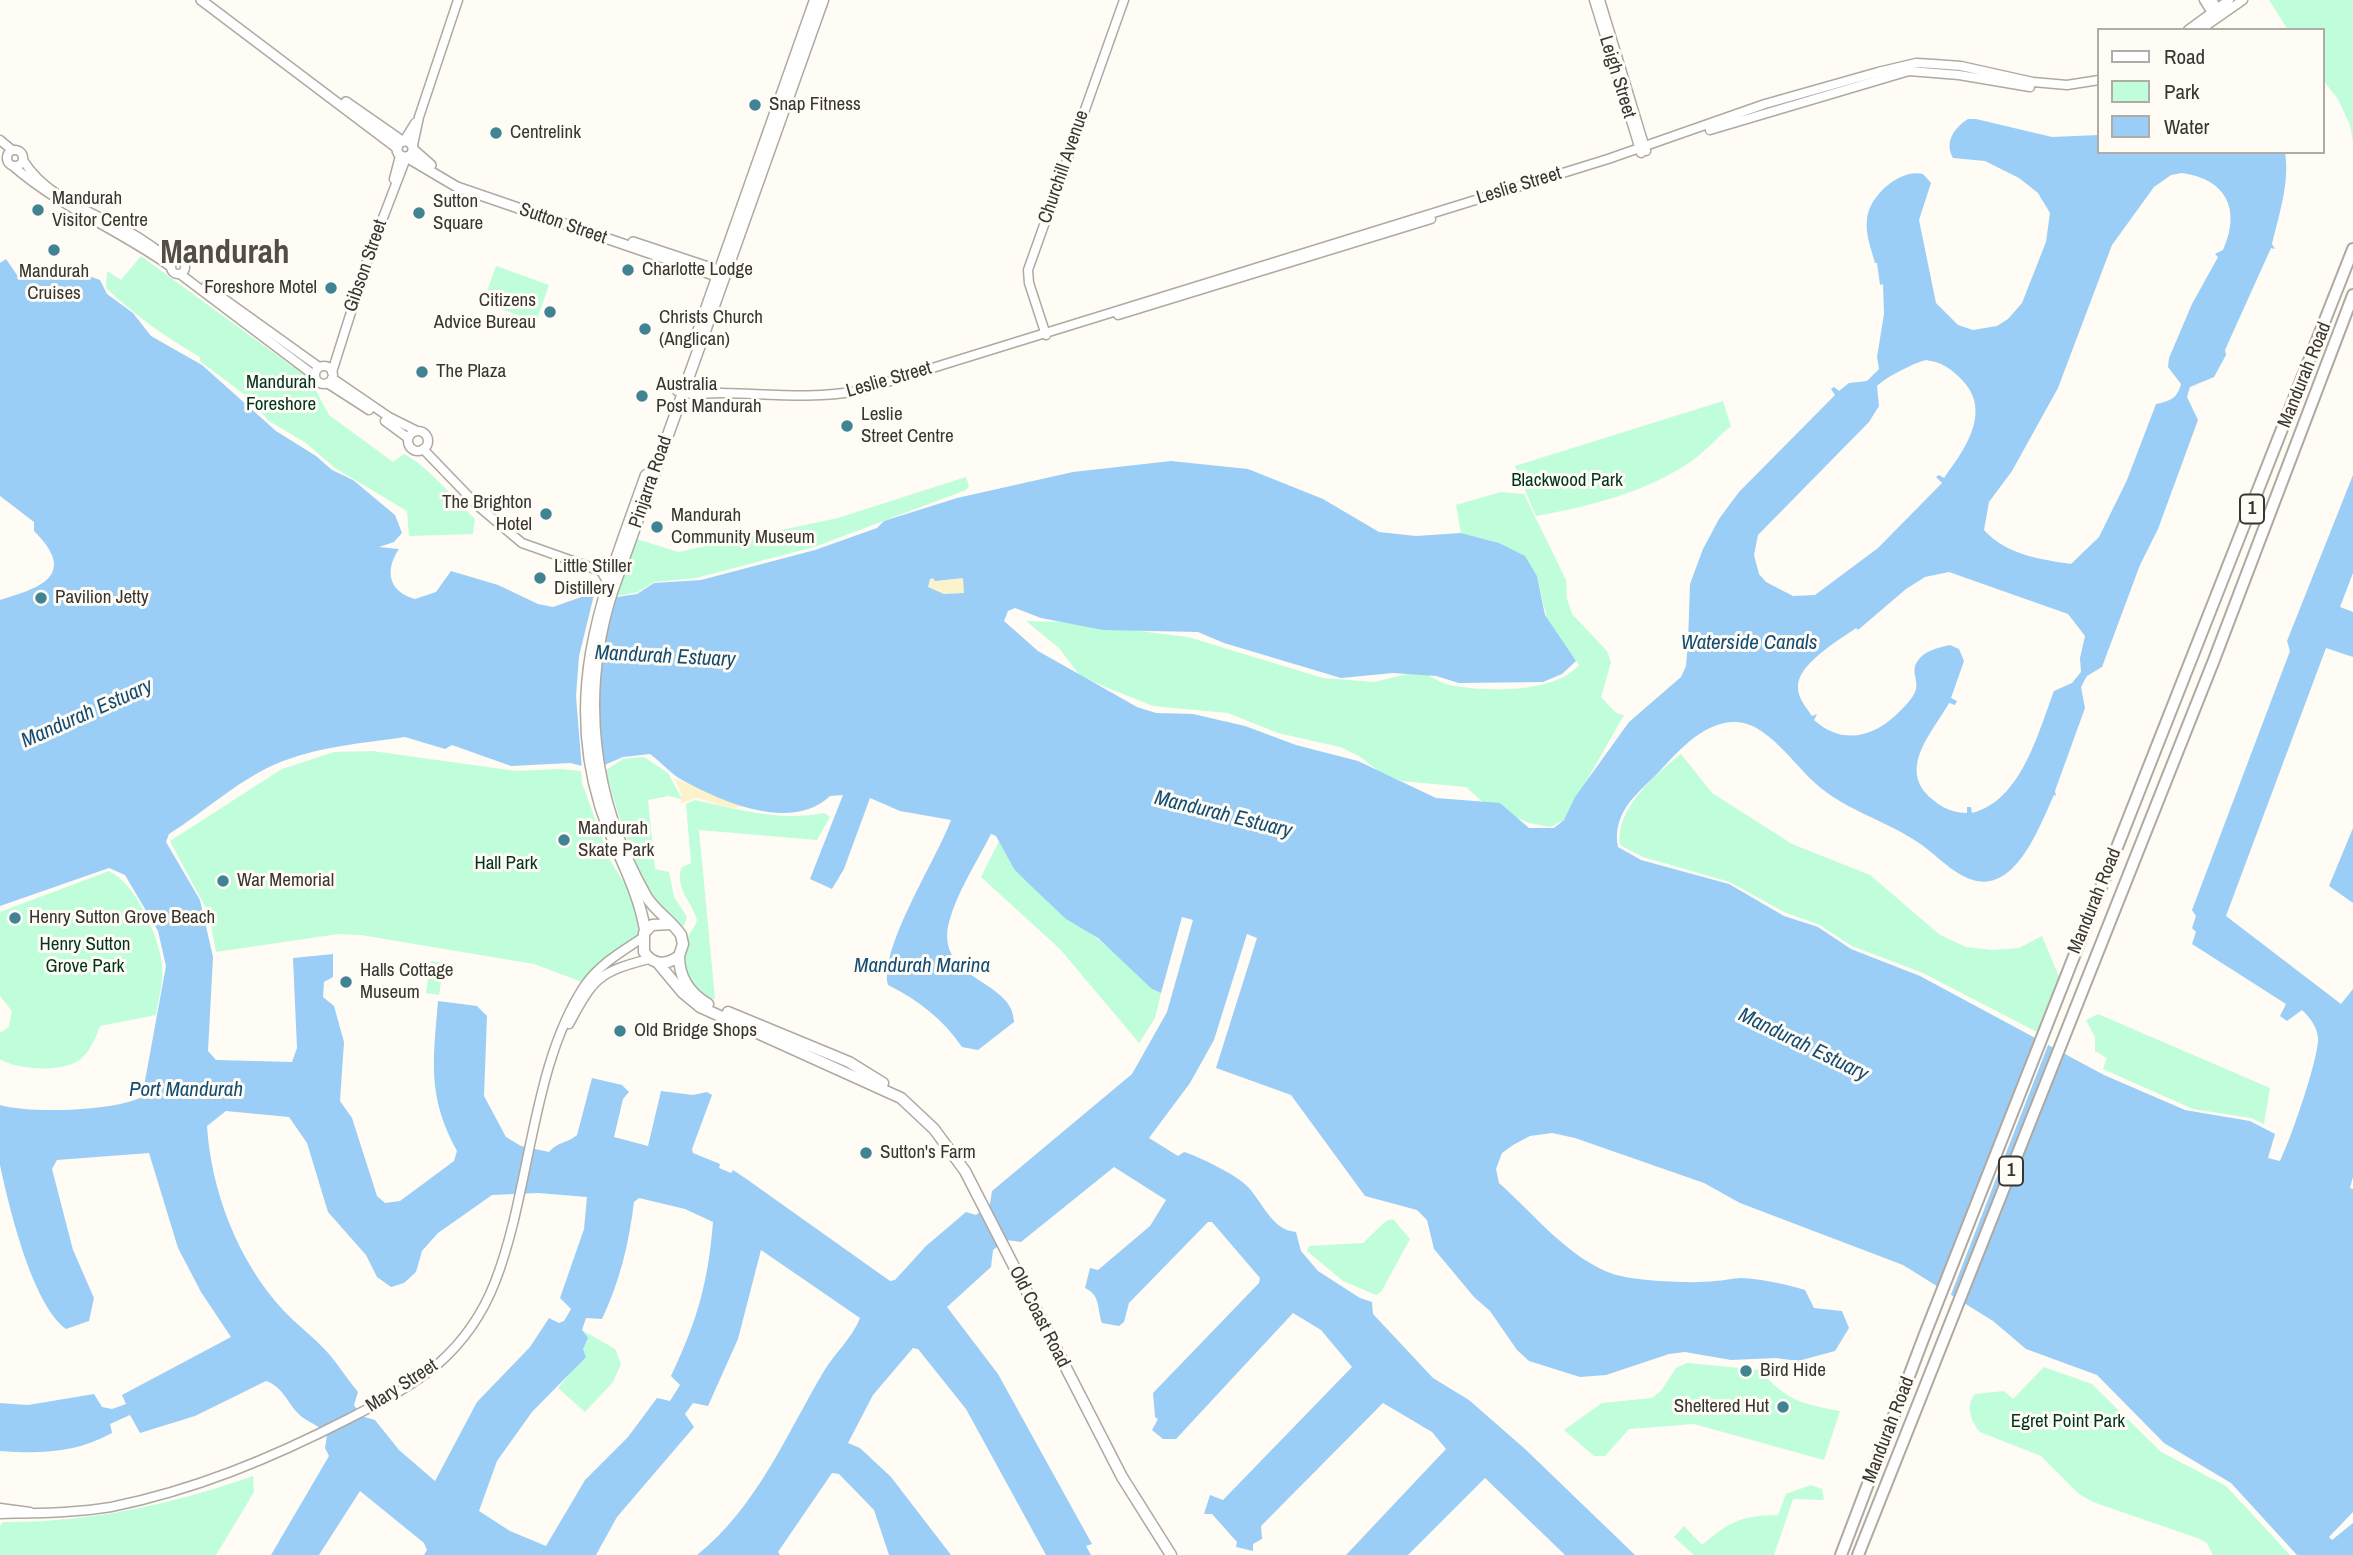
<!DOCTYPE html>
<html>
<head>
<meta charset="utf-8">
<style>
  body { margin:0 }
  #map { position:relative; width:2353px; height:1555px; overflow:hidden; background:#fffbf5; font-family:"Archivo Narrow",sans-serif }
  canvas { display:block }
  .legend { position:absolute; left:2097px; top:28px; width:228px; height:126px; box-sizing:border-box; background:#fffbf5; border:2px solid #afaca7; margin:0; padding:9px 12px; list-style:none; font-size:21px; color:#383532 }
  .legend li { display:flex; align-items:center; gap:14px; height:35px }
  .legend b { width:35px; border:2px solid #afaca7 }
</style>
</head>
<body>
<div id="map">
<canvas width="2353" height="1555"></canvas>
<ul class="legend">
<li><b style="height:9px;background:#fff"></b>Road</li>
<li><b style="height:19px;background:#bffddb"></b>Park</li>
<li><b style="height:19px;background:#9bcef7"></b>Water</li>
</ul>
</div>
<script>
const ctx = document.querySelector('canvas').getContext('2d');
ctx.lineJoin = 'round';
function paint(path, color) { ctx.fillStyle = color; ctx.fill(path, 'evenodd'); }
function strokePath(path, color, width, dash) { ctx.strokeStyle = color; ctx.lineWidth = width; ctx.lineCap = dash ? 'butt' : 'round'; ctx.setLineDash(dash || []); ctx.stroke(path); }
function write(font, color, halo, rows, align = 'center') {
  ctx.font = font + ' "Archivo Narrow",sans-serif'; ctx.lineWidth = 6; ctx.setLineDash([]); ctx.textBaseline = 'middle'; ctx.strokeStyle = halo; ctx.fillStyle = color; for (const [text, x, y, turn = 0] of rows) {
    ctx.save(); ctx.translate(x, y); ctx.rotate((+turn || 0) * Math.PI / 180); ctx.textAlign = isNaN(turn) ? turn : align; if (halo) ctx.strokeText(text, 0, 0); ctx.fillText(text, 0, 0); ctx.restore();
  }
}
paint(new Path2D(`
  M2269 0H2353V142L2350 125 2338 99 2323 80V30H2288Z
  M141 256 293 367H303L329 415 393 462 404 454C427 465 454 499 475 519L473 534 409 536 407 511 335 468 306 443 269 421 245 395 200 361V357C165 337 135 315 106 288L107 271 121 280Z
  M496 266 549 285 536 322 483 302Z
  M1723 401 1731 426C1718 437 1705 452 1690 462 1647 492 1587 507 1536 516L1515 466Z
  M966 477 969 486 966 490 814 547 696 578 654 582 638 592 617 596 637 539 678 552 838 518Z
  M1501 492 1524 494 1566 580 1567 599 1572 614 1607 651 1611 662 1601 697 1616 713 1624 715 1564 820 1550 827 1529 823 1484 803 1466 787 1402 781 1380 772 1359 756 1340 747 1278 733 1228 713 1153 706 1081 677 1059 648 1026 621 1066 622 1188 637 1323 678 1374 682 1420 671C1429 675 1440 683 1450 685 1485 692 1554 694 1579 665L1548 623 1537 576 1528 563 1492 541 1461 533 1456 505Z
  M372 751 516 771 560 769 581 771 582 783 610 860 632 896 640 928 636 939 601 962 582 982 534 964 361 935 338 934 216 952 209 914 170 841 282 769 334 752Z
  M1681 754 1712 793 1792 844 1870 875 1940 935 1966 947 1992 950 2019 948 2042 936 2059 977 2037 1032 1923 973 1852 946 1818 924 1784 912 1730 882 1643 857 1620 845C1615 809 1655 775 1681 754Z
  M644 757 668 773 682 799 668 796 648 800 655 869 669 872 674 897 687 917 684 926C649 920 613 802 606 770L623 759Z
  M695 800C738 809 779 822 824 813L830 817 817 840 699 830 715 999C687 992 682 965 687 940 689 932 695 928 697 920 691 899 676 892 681 868L691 863 686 804Z
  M999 841 1014 869 1135 970 1153 990 1161 993 1155 1018 1139 1043 1060 949 981 877Z
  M109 871C136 884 159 936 162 965 164 981 158 1000 156 1015L100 1026C95 1039 89 1055 76 1062 58 1072 17 1070 0 1059V1033L9 1027 12 1011 0 996V912Z
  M431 961 444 963 439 995 426 993Z
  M2098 1014 2270 1088 2264 1124 2251 1118 2193 1109 2103 1069 2107 1058 2095 1051V1037L2086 1020Z
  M1393 1219 1410 1239 1381 1292 1376 1295 1343 1281 1307 1251 1309 1246 1363 1243 1386 1221Z
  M582 1330 615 1349 621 1364 613 1382 585 1412 558 1388 585 1355 583 1349 587 1338Z
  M1687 1363 1762 1370C1782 1400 1806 1405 1840 1411L1824 1460 1694 1424 1629 1429 1605 1456H1594L1564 1430 1602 1403 1652 1398 1661 1391 1676 1368Z
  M2044 1367 2092 1384 2161 1452 2226 1486 2290 1555H2213L2207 1543 2200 1539 2093 1502 2079 1494 2041 1456 1980 1432C1971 1421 1965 1406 1975 1394L2004 1391 2013 1399Z
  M253 1476 254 1492 216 1555H0V1526L3 1522C88 1523 174 1504 253 1476Z
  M1811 1485 1822 1489 1824 1500 1793 1499 1774 1555H1694L1674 1537 1684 1526 1702 1545C1731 1521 1740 1516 1778 1515L1786 1494Z`), '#bffddb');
paint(new Path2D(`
  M930 578H964V593L944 594 928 587Z
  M674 778 742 806 732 809 698 798 681 803V793Z`), '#fcf2cc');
paint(new Path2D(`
  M1968 119H1976L2052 137 2099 135V152H2285C2290 182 2279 215 2272 244L2275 249 2271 248 2225 350 2226 355 2214 377 2190 387 2187 397 2198 420 2158 529 2140 565 2102 667 2087 676 2081 687 2085 708 2055 791 2056 796 2054 795C2039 827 2013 903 1963 876 1946 867 1932 851 1916 841 1884 820 1843 809 1815 783 1794 764 1766 723 1737 722 1703 720 1676 754 1655 776 1634 796 1612 815 1618 847L1641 860 1729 884 1784 916 1818 927 1851 949 1920 976 2104 1075 2185 1110 2250 1121 2275 1134 2268 1158 2280 1161C2290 1141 2319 1058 2318 1038 2317 1026 2310 1018 2302 1010L2287 1021 2280 1016 2286 1004 2192 944 2196 932 2192 928 2196 916 2192 910 2290 651 2287 641 2353 475V573L2340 607 2353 612V657L2326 648 2226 916 2341 1004 2353 989V1177L2350 1188 2353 1189V1512L2329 1537 2332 1540 2353 1523V1555H2297L2231 1483 2164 1443 2097 1375 2026 1349 1993 1321 1903 1265 1740 1203 1704 1183 1575 1138 1552 1133 1530 1136 1513 1145 1502 1153 1496 1169 1499 1183C1534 1214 1568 1258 1613 1274 1635 1281 1691 1284 1715 1281 1723 1281 1733 1278 1741 1278 1763 1279 1785 1284 1805 1290L1814 1308 1842 1311 1849 1328 1835 1351 1798 1361 1776 1358 1731 1360 1685 1352 1669 1354 1606 1375 1580 1377 1529 1361 1517 1350 1490 1311 1474 1297 1434 1249 1427 1220 1417 1210 1365 1196 1291 1095 1216 1068 1257 938 1247 934 1214 1040 1190 1083 1149 1138 1178 1156 1184 1152C1200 1157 1237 1175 1248 1187 1263 1203 1272 1230 1296 1232L1301 1251 1318 1271 1360 1298 1372 1302 1373 1314 1433 1378 1469 1400 1525 1449 1635 1555H1565L1485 1478 1408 1555H1346L1446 1449 1432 1432 1383 1403 1261 1526 1262 1539 1253 1544V1551L1236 1547 1237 1542 1212 1514H1204L1210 1495 1223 1500 1352 1367 1321 1330 1293 1313 1176 1439H1163L1152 1430 1158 1419 1155 1417 1153 1393 1259 1283 1260 1278 1212 1222H1208L1129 1303 1124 1322 1119 1326 1102 1323C1097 1310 1101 1295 1085 1288L1090 1268 1098 1270 1150 1226 1166 1200 1114 1167 1021 1242 1006 1240 993 1250 991 1267 947 1307 998 1374 1092 1544 1086 1546 1091 1555H1046L966 1409 918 1349 913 1348 873 1395 848 1443 860 1448 891 1477 951 1555H889L874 1510 839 1474 832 1473 778 1552 780 1555H697C757 1507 786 1435 824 1371 835 1353 853 1337 860 1318L761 1250 738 1339 708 1406 693 1403 685 1414 694 1427 617 1517 596 1555H424L427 1550 424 1543 360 1491 319 1555H271L329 1456 325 1448 327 1435C318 1425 316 1426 305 1419 289 1409 285 1387 266 1381L195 1416 140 1433 130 1415 110 1424 112 1433C76 1453 40 1454 0 1451V1403L28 1405 94 1394 102 1407 112 1409 126 1404 122 1395 231 1337 201 1292 178 1248 149 1153 57 1160 52 1169 73 1250 94 1298 89 1321 66 1329C32 1304 9 1207 0 1165 0 1147 0 1123 0 1105 31 1114 114 1111 142 1097L166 966 158 931 125 875 109 868 0 906V600C44 587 77 574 34 531V522L0 496V263L6 259 17 275 27 268 81 280 89 276 100 280 107 294 133 313 151 336 202 365 276 431 316 456 332 470 353 480 395 515 402 533 394 542 379 547 399 549C384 571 389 592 415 599L436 592 451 571 498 585 538 604 553 607 590 594 610 598 637 594 654 583 701 580 815 550 877 528 884 521 957 498 1073 472 1171 461 1248 469 1323 499 1379 532 1416 536 1461 533 1499 543 1525 556 1537 576 1545 615 1576 661 1562 674 1543 682 1459 683 1436 676 1393 673 1341 678 1224 643 1198 632 1103 630 1041 618 1015 608 1008 611 1004 621 1038 651 1137 707 1156 713 1193 714 1245 726 1296 745 1358 761 1436 798 1500 803 1529 828H1554L1564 820 1575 797 1629 722 1681 677 1686 666 1688 642 1690 584 1703 549 1719 519 1739 492 1835 395 1831 389 1834 387 1839 391 1849 383 1867 381 1879 369 1877 357 1884 314 1883 284 1880 285 1877 263H1875C1871 248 1865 234 1867 219 1869 196 1900 168 1923 174L1931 183 1919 220 1936 303 1958 325 1973 330 1997 326 2008 319 2022 303 2046 242 2050 213 2038 193 2019 178 1985 161 1953 158C1944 142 1954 128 1968 119ZM2182 173C2227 179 2241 210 2223 250L2215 254 2218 257 2192 304 2169 358 2168 367 2181 384C2177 399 2170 401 2156 404L2127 480 2099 537 2071 564C2039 559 2007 555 1984 530L1989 502 2012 471 2058 388 2112 245 2154 187 2171 175ZM1926 360C1940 362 1949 367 1959 377 1994 409 1966 448 1944 478L1939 475 1936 477 1942 483 1878 548 1815 595 1793 596 1766 582 1759 574 1754 555 1758 535 1869 422 1879 406 1877 386C1886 377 1914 363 1926 360ZM1949 572 2068 614 2085 636 2080 658 2081 672 2072 683 2054 691C2038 733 2021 801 1972 813L1971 807H1967V813C1954 813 1942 808 1932 799 1896 769 1933 732 1949 703L1955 705 1957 701 1951 698 1964 661 1959 649 1950 645C1938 648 1924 650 1917 662 1911 670 1918 680 1916 689 1914 697 1906 705 1900 711 1875 737 1843 746 1814 720L1817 714 1812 716C1806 707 1797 697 1798 686 1798 664 1839 640 1856 628L1858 630 1906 589 1925 577ZM933 578 935 581 963 578 964 593 944 594 928 587 930 579ZM405 737 445 749 452 745 511 766 570 763 595 769 623 757 650 754C661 762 672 775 684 781 724 803 793 832 830 796L843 795 810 879 832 889 844 869 870 798 900 811 951 820C937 859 879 948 888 985 918 1000 943 1019 962 1047L978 1050 1014 1022C1014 979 934 981 949 922 957 892 977 862 991 834L996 836 1014 869 1027 882 1066 919 1098 938 1152 989 1161 993 1182 917 1193 920 1167 1012 1132 1074 992 1191 990 1204 976 1215 966 1212 926 1246 895 1280 890 1281 745 1178 733 1170 731 1173 719 1168 720 1164 693 1153 692 1149 712 1095 707 1092 693 1095 661 1091 648 1146 614 1137 623 1099 629 1092 622 1085 592 1078 577 1135C568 1143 557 1142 549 1152L521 1146 506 1137 484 1096 487 1016 477 1006 438 1001C433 1062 427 1096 457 1151L454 1161 400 1201 385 1203 377 1196 352 1118 340 1101 344 1042 334 1006 323 997 324 982 333 977V954L293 958 297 1048 292 1062 216 1060 208 1051 213 957 200 900 166 842 169 834C206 811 241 777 283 761 322 746 364 743 405 737ZM226 1111 289 1117 307 1143 328 1212 366 1255 377 1277 391 1287 404 1283 416 1272 422 1251 438 1233 492 1195 538 1193 587 1197 584 1229 560 1298 571 1309 564 1321 559 1323 549 1318 530 1347 477 1402 435 1481 399 1450 375 1420 361 1416 354 1405 358 1392C348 1380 339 1366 329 1354 315 1338 297 1325 283 1310 238 1261 211 1191 207 1126ZM639 1198 685 1209 713 1222C708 1284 697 1321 671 1376L680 1385 670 1401 657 1398 628 1437 585 1480 546 1546 510 1531 479 1511 497 1461 532 1412 586 1357 583 1349 588 1338 582 1330 586 1318 602 1319C620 1281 629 1243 634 1202Z
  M2353 828V903L2329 886Z`), '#9bcef7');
paint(new Path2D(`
  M595 591 610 595 600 653 589 772 582 770 576 696 579 656Z
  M2040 1035 2050 1040 1950 1297 1940 1291Z`), '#fffbf5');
const tertiary = new Path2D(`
  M1594 0 1641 153
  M1600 0 1646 151
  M2204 0 2214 16
  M2212 0 2220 12
  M2188 30 2229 0
  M2200 30 2243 0
  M1710 130 1909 71 1959 75 2030 87
  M0 140 12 150
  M404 141 415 123
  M413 145 419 117 458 0
  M7 158a8 8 0 1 1 16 0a8 8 0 1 1-16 0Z
  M23 160C46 198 95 213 133 234 147 242 160 253 174 261
  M13 166C61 208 120 230 171 267
  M394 179 400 156
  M171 267a7 7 0 1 1 14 0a7 7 0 1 1-14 0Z
  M180 274 315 376
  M206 286 319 367
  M1118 315 1431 219
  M1046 335 1029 283 1028 270 1124 0
  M315 375a9 9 0 1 1 18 0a9 9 0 1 1-18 0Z
  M332 372 371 249 406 158
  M332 378 389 417 417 431
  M327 383 369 410
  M679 383 707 393
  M677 391C694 397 707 392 725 393 770 394 814 399 858 391L1608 159 1765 104 1878 72 1916 63 1934 64 1961 66 2033 82 2067 85 2099 80
  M385 421 408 438
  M408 441a10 10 0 1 1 20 0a10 10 0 1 1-20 0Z
  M423 449 478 506 522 543 601 571 608 583
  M569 1024C594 978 598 972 649 959
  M30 1512 0 1508V1514C36 1513 75 1513 111 1507 195 1490 272 1458 348 1419 379 1403 411 1387 438 1364 463 1342 483 1313 495 1282 531 1190 531 1066 585 985 600 964 621 952 642 938`);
const secondary = new Path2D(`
  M201 0 397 148
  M346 102 402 141
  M397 149a8 8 0 1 1 16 0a8 8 0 1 1-16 0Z
  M414 150 431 165
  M408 158 457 187 722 278
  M633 242 726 273`);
const primary = new Path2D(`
  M694 343 815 0
  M670 924 652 925 644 933V952C653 965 666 966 679 956L683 944 681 935C672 921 655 911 646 896 592 800 579 696 612 592L823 0
  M645 930C638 886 613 848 600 805 563 684 606 588 646 475
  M679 956C679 978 689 993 708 1004
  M658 963 683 993 700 1007 901 1098 934 1129 965 1171 1122 1477 1171 1555
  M728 1012 849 1062 883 1083`);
const trunk = new Path2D(`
  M1841 1555 1925 1334 2353 249
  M1858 1555 2214 660 2353 295`);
strokePath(tertiary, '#afa9a1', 11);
strokePath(secondary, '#afa9a1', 12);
strokePath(primary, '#afa9a1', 13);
strokePath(trunk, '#afa9a1', 14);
strokePath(tertiary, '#fff', 8);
strokePath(secondary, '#fff', 9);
strokePath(primary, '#fff', 10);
strokePath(trunk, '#fff', 10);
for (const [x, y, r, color] of [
  [755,105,7,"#408493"],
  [496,133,7,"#408493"],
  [38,210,7,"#408493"],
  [419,213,7,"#408493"],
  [54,250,7,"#408493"],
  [628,270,7,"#408493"],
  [331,288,7,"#408493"],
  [550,312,7,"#408493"],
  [645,329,7,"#408493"],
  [422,372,7,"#408493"],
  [642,396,7,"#408493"],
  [847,426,7,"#408493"],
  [546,514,7,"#408493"],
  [657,527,7,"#408493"],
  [540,578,7,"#408493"],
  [41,598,7,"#408493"],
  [564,840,7,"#408493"],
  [223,881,7,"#408493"],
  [15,918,7,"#408493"],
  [346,982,7,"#408493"],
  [620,1031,7,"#408493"],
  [866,1153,7,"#408493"],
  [1746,1371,7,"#408493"],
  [1783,1407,7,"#408493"]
]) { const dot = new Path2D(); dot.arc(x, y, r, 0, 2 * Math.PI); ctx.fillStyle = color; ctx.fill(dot); strokePath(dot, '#fffbf5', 2.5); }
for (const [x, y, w] of [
  [2252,509,24],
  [2011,1171,24]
]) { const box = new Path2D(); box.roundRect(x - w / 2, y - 14.5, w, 29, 5); ctx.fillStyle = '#fffbf5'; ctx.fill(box); strokePath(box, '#383532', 2); }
write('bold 18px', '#383532', null, [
  ["1",2252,509],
  ["1",2011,1171]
]);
write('19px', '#383532', '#fffbf5', [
  ["Leigh Street",1617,77,73],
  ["Churchill Avenue",1064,167,-71],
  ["Leslie Street",1519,186,-17],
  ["Sutton Street",563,224,19],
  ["Gibson Street",366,266,-71],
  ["Mandurah Road",2305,375,-68],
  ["Leslie Street",889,380,-16],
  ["Pinjarra Road",651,482,-71],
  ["Mandurah Road",2095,901,-68],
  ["Old Coast Road",1039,1317,63],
  ["Mary Street",402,1386,-33],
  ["Mandurah Road",1889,1430,-69]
]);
write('19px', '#383532', '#fffbf5', [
  ["Snap Fitness",769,105],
  ["Centrelink",510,133],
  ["Mandurah",52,199],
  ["Visitor Centre",52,221],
  ["Sutton",433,202],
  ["Square",433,224],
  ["Charlotte Lodge",642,270],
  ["Mandurah",54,272,"center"],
  ["Cruises",54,294,"center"],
  ["Foreshore Motel",317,288,"right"],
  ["Citizens",536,301,"right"],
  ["Advice Bureau",536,323,"right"],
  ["Christs Church",659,318],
  ["(Anglican)",659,340],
  ["The Plaza",436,372],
  ["Australia",656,385],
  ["Post Mandurah",656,407],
  ["Leslie",861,415],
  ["Street Centre",861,437],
  ["The Brighton",532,503,"right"],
  ["Hotel",532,525,"right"],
  ["Mandurah",671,516],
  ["Community Museum",671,538],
  ["Little Stiller",554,567],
  ["Distillery",554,589],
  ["Pavilion Jetty",55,598],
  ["Mandurah",578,829],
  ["Skate Park",578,851],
  ["War Memorial",237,881],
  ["Henry Sutton Grove Beach",29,918],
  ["Halls Cottage",360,971],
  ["Museum",360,993],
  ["Old Bridge Shops",634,1031],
  ["Sutton's Farm",880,1153],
  ["Bird Hide",1760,1371],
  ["Sheltered Hut",1769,1407,"right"]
], 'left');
write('19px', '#003420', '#fffbf5', [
  ["Mandurah",281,383],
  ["Foreshore",281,405],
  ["Blackwood Park",1567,481],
  ["Hall Park",506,864],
  ["Henry Sutton",85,945],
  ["Grove Park",85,967],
  ["Egret Point Park",2068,1422]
]);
write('italic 21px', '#134d74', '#fffbf5', [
  ["Waterside Canals",1749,643],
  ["Mandurah Estuary",665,657,3],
  ["Mandurah Estuary",87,714,-24],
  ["Mandurah Estuary",1223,815,14],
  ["Mandurah Marina",922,966],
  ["Mandurah Estuary",1803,1045,26],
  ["Port Mandurah",186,1090]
]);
write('bold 33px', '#524d46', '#fffbf5', [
  ["Mandurah",225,254]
]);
</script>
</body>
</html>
